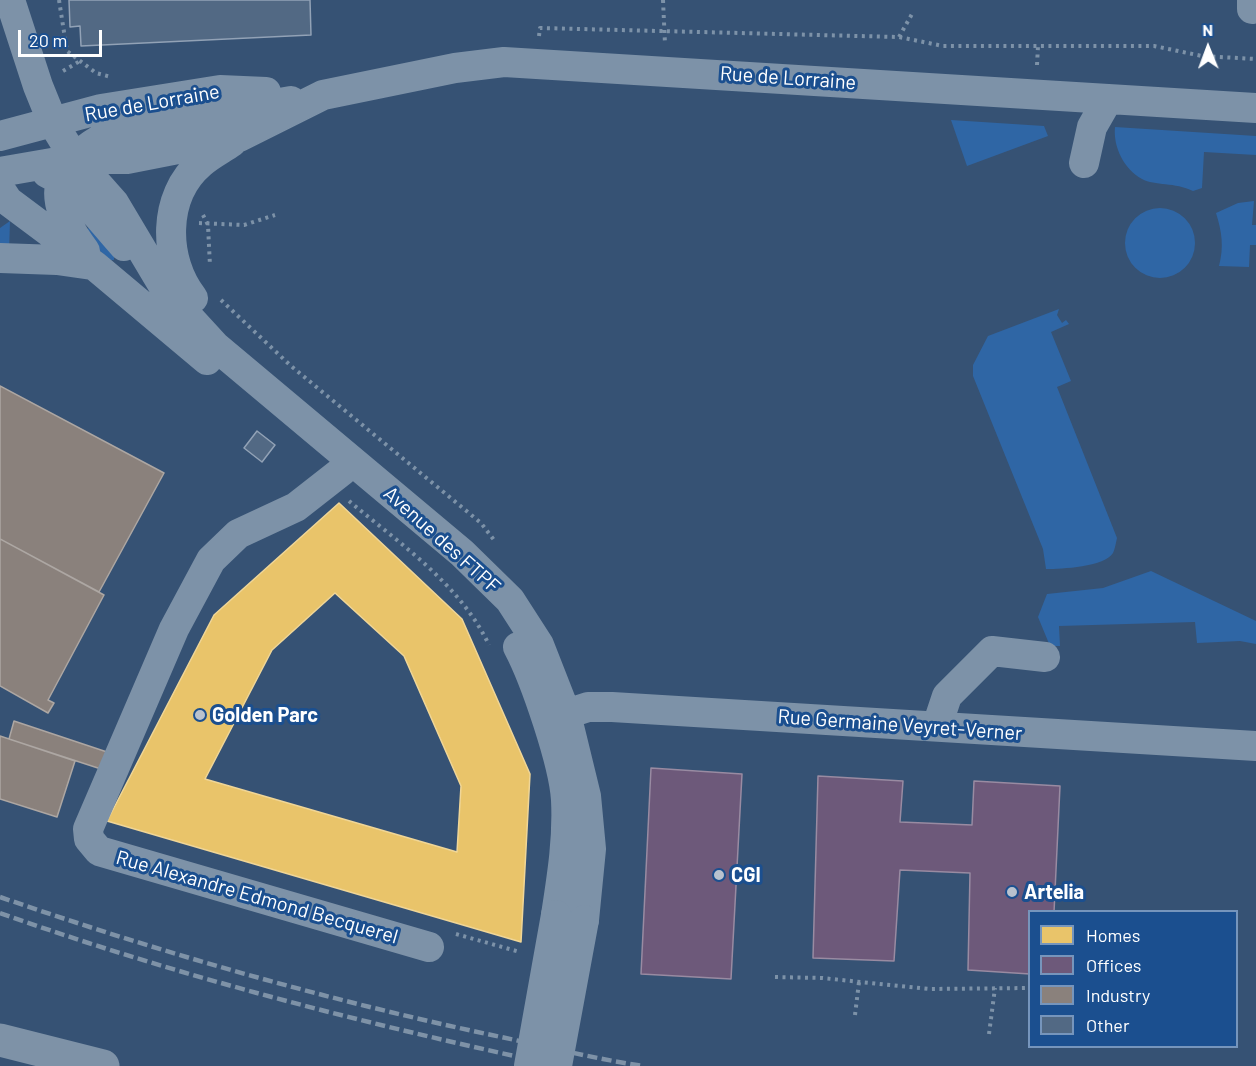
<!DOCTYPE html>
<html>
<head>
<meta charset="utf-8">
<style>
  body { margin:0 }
  #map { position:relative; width:1256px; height:1066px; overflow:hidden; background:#365274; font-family:Barlow,sans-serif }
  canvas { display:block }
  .legend { position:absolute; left:1028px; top:910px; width:210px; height:138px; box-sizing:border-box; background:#1b4f8f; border:2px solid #7695bc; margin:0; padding:8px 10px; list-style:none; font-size:18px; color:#fff }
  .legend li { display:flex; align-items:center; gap:12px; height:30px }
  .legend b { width:30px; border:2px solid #7695bc }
  .north { position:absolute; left:1178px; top:18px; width:60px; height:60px; -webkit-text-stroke:4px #1b4f8f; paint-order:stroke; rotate:359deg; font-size:16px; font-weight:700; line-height:24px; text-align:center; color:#fff }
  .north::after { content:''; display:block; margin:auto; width:21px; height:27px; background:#fff; clip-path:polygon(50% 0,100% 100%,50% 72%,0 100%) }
  .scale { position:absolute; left:18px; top:30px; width:84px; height:27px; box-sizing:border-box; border:3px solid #fff; border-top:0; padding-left:8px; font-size:18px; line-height:21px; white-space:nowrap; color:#fff; -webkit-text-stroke:4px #1b4f8f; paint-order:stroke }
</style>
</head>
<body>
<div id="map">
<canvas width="1256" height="1066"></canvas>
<ul class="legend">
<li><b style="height:16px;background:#e9c46a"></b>Homes</li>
<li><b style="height:16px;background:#6d597a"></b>Offices</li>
<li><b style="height:16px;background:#8a817c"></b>Industry</li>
<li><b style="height:16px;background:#526984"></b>Other</li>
</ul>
<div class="north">N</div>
<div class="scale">20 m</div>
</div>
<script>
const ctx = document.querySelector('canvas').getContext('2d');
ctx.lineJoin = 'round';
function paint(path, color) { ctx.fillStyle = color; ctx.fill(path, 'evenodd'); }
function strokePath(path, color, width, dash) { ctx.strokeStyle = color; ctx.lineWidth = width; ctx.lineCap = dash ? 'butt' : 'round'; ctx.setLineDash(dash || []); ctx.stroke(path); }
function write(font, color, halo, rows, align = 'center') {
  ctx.font = font + ' Barlow,sans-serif'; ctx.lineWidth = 6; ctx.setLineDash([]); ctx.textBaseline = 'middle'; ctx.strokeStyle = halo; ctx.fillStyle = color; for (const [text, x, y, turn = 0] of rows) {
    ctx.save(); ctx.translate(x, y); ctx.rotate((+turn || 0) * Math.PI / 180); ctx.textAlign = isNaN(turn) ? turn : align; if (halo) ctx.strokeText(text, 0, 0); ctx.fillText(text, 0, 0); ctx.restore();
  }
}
paint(new Path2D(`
  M951 120 1044 126 1048 136 967 166Z
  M1115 127 1256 136V155L1204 152 1202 188 1193 191C1175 182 1155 186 1142 179 1124 169 1113 147 1115 127Z
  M1254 201 1252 225H1256V245H1250L1249 267 1219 266C1224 247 1222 232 1216 213L1238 203Z
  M1125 243a35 35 0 1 1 70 0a35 35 0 1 1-70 0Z
  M10 221 9 253H0V228Z
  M94 225 114 257V260H111L79 234Z
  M1059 309 1057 315 1062 323 1066 320 1069 324 1051 332 1071 381 1057 387 1117 538C1116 542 1115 549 1113 553 1104 567 1062 569 1046 569L1043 549 973 376V365L988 336Z
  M1151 571 1256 621V644L1240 641 1197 643 1195 622 1059 626 1060 646H1050L1038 617 1047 594 1103 588Z`), '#2f66a5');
const homes = new Path2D(`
  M339 503 462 619 530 774 521 942 107 821 214 615ZM335 593 404 656 461 786 457 852 205 779 272 650Z`);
paint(homes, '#e9c46a');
strokePath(homes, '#f0d697', 1.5);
const offices = new Path2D(`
  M651 768 742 774 731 979 641 974Z
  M818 776 903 781 900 822 972 825 974 781 1060 786 1054 912H1030V974L968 970 970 873 900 870 894 961 813 958Z`);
paint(offices, '#6d597a');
strokePath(offices, '#998ba2', 1.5);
const industry = new Path2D(`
  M0 386 164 473 99 592 0 539Z
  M0 539 104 595 48 700 54 703 48 713 0 686Z
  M14 721 110 753 104 770 9 739Z
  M0 736 75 761 57 817 0 799Z`);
paint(industry, '#8a817c');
strokePath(industry, '#ada7a3', 1.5);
const building = new Path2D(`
  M69 0H310L311 35 81 46 80 26 70 27Z
  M257 431 275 445 262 462 244 448Z`);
paint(building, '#526984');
strokePath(building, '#92a2b6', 1.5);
strokePath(new Path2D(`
  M59 0 67 51 96 73 111 77
  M663 0 665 44
  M539 36 540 28 899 37 943 46H1154L1202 56 1256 59
  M899 37 912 14
  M1037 65 1038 46
  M63 71 80 61
  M203 215 208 225 210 266
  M199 223 244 225 275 215
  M221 300 291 366 481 523 494 540
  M349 501C399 543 460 584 489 645
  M456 934 520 952
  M775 977 822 978 929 989 1030 988
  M855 1015 859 982
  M989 1034 995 988`), '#7d92a8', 4, [3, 4.5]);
strokePath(new Path2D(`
  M10 0 38 86 53 123 75 159 114 203 170 297 215 346 462 553 510 600 539 645 566 714 586 796 591 849 584 920
  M1252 0V9
  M0 136 101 109 220 90 266 92
  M1084 163 1092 127 1108 99
  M0 172 75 159H127L239 137 323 95 455 68 504 62 1256 108
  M47 173C79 188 101 221 124 246
  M0 189 8 201 95 266 207 360
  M85 251C43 196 52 164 113 132L291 101
  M0 258 57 260 92 265
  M193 298C163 260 162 196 201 163 210 155 222 149 232 142
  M342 471 296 507 238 534 211 560 174 629 88 829 89 839 99 851 429 947
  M518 647C535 679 564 764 566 800 568 839 562 876 556 915
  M548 720 588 707H612L1256 746
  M937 726 947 696 992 651 1045 657`), '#7d92a8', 30);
strokePath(new Path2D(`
  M0 1040 103 1066`), '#7e92a7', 33);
strokePath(new Path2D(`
  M0 897C165 954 330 1001 501 1037 548 1047 596 1059 643 1066
  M0 913C183 978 370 1025 560 1066`), '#7e92a7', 4.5, [10, 4.5]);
strokePath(new Path2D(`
  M529 1066 556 915
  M557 1066 584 920`), '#7d92a8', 30);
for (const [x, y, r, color] of [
  [200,715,6,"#b9c2ce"],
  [719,875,6,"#b9c2ce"],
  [1012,892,6,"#b9c2ce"]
]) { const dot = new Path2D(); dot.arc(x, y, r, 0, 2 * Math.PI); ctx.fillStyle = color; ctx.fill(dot); strokePath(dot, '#1b4f8f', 2); }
write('20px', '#fff', '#1b4f8f', [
  ["Rue de Lorraine",788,78,4],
  ["Rue de Lorraine",152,103,-10],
  ["Avenue des FTPF",442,540,42],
  ["Rue Germaine Veyret-Verner",900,725,4],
  ["Rue Alexandre Edmond Becquerel",257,897,16]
]);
write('bold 20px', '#fff', '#1b4f8f', [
  ["Golden Parc",212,715],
  ["CGI",731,875],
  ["Artelia",1024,892]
], 'left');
</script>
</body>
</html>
